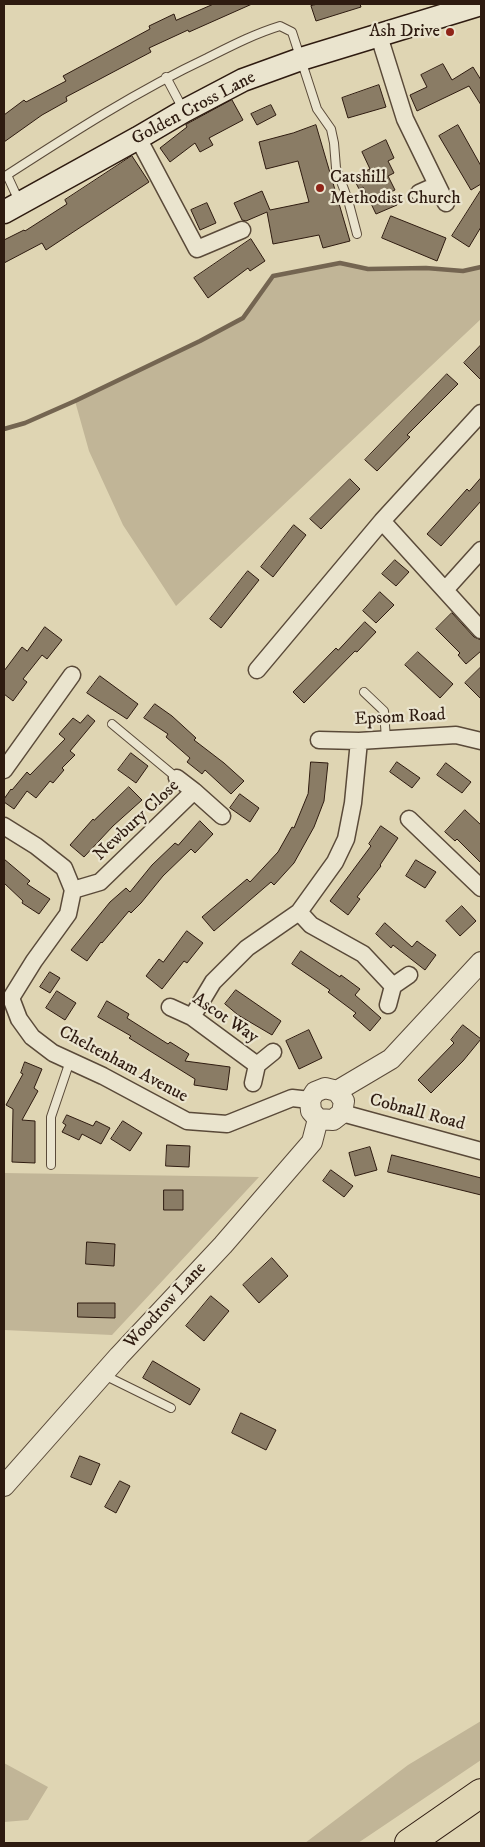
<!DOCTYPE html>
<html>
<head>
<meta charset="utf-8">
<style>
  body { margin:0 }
  #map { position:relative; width:485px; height:1847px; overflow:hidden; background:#dfd5b3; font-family:"IM FELL DW Pica",serif }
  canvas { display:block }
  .frame { position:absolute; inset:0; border:5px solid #2e1b10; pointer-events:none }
</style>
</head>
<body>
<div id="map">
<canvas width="485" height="1847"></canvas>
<div class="frame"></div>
</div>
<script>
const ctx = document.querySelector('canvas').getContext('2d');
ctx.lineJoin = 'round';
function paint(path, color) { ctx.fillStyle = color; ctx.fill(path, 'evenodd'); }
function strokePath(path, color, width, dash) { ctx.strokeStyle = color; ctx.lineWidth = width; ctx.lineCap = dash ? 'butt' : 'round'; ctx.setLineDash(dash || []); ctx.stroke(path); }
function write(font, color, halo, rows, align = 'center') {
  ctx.font = font + ' "IM FELL DW Pica",serif'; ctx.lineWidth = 4.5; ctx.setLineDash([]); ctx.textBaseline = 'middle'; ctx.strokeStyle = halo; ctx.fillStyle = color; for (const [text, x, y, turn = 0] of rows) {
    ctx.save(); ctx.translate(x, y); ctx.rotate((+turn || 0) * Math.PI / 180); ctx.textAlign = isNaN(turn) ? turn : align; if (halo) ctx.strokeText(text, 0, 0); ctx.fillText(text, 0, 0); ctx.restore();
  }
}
paint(new Path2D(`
  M340 263 368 269 426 268 463 271 481 267V319L176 606 123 525 89 451 75 401 200 341 242 318 273 276Z
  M4 1173 259 1177 112 1335 4 1330Z
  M481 1721V1760L358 1843H305L408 1765Z
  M4 1763 48 1787 28 1820 4 1822Z`), '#c1b597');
strokePath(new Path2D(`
  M4 429 25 423 75 401 200 341 243 318 273 276 340 263 368 269 426 268 463 271 481 267`), '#746551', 4.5);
const building = new Path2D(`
  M214 4H252L189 32 188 30 149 48 151 52 66 97 67 101 42 115 4 142V115L24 100 26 102 66 81 63 76 150 29 149 26 174 14 176 20Z
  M318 4H360L361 7 316 21 311 6Z
  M443 64 452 80 473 67 481 80V105L469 86 417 111 410 95 427 87 421 75Z
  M379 85 386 107 348 118 342 98Z
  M232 100 243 120 209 138 213 145 200 152 195 143 170 162 160 148 187 127 186 125Z
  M271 105 276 115 257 125 251 114Z
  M316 125 350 241 323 248 319 235 273 244 267 212 246 221 242 220 234 203 262 191 270 210 309 202 298 161 266 169 259 142 293 133Z
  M458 125 481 166V184L471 190 439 136Z
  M386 140 394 158 388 161 394 173 388 176 395 190 391 192 397 205 376 214 363 187 359 189 353 177 370 169 362 152Z
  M132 156 149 182 46 250 42 243 4 263V240L24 230 25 231 67 204 65 200Z
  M481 190V227L469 247 452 236Z
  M207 203 216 223 200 230 191 210Z
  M391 216 446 238 437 261 382 238Z
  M251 239 265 261 250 271 248 268 208 298 194 278Z
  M481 345V380L464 363Z
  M447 374 458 384 407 435 410 437 377 471 365 460Z
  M481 478V501L441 546 427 534 467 489 469 491Z
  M350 479 360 489 321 529 310 519Z
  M294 525 306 535 273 577 261 567Z
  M395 560 409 572 396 586 382 574Z
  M248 571 259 580 221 628 210 619Z
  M380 592 394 605 376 623 363 611Z
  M452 613 474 637 481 640V651L466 664 458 655 460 653 436 629Z
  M365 622 376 632 357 652 355 651 304 703 293 692 336 648 338 650Z
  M45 627 62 640 47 659 42 655 23 679 27 682 13 701 4 694V671L22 647 27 651Z
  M418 652 453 684 440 698 405 665Z
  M481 667V699L465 683Z
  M100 676 138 704 127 719 87 693Z
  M155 704 172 716 196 738 194 740 224 763 244 781 231 794 205 770 202 774 187 762 190 758 166 737 168 734 144 718Z
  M88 715 95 721 70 751 75 755 62 768 64 770 53 783 50 781 36 798 27 791 14 809 4 802V799L11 789 12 790 27 772 30 775 65 739 59 734 73 718 80 723Z
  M131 753 148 766 136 783 118 770Z
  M311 762 328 763 324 801 314 827 294 863 274 885 271 882 214 931 202 917 247 879 250 882 278 852 292 827 294 828 308 794Z
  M397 762 420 778 412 788 390 772Z
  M446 763 471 782 462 793 437 775Z
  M129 787 142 800 113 826 84 857 70 845 93 819 94 820Z
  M240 794 259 808 250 822 230 808Z
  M465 810 481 825V863L457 839 455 841 445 832Z
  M200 821 213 834 195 853 191 849 163 876 141 903 131 913 129 911 102 943 101 942 87 961 71 950 110 902 126 888 130 892 152 865 175 843 178 845Z
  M381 826 398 838 380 865 381 866 357 897 360 899 348 915 330 901 371 846 369 844Z
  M4 859 30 881 27 884 50 899 39 914 22 903 23 901 4 883Z
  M416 860 436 872 425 888 406 876Z
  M462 906 476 921 460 936 446 921Z
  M385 923 412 947 417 941 436 955 425 970 393 945 391 948 376 934Z
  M187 931 203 943 187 963 184 961 162 989 146 976 159 959 163 962Z
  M301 951 340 977 341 975 360 989 355 995 381 1018 370 1031 353 1016 356 1013 328 992 330 990 292 964Z
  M50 972 60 978 50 993 40 987Z
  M236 990 281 1021 272 1035 238 1015 225 1004Z
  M57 991 76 1003 65 1020 46 1008Z
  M107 1001 129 1014 127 1018 168 1044 170 1042 189 1054 185 1061 230 1067 227 1090 194 1085 195 1079 129 1038 131 1036 98 1017Z
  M463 1025 481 1039 463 1061 431 1093 418 1080 454 1043 451 1040Z
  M309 1030 322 1058 299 1069 286 1041Z
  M25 1062 42 1069 34 1088 38 1091 22 1120 35 1121V1163L12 1162 13 1109 6 1105 23 1074 21 1073Z
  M67 1115 93 1126 96 1121 110 1128 101 1144 82 1134 79 1140 62 1132 66 1125 63 1123Z
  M123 1121 142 1133 130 1151 111 1139Z
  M167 1145 190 1146 189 1167 166 1166Z
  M370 1147 377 1170 355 1176 349 1153Z
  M392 1155 481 1178V1195L388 1172Z
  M331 1170 353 1186 344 1197 323 1181Z
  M164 1190H183V1210H164Z
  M87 1242 115 1244 114 1266 86 1264Z
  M272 1258 288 1276 259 1303 243 1285Z
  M211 1296 229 1311 204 1341 186 1326Z
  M78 1303H115V1318L78 1317Z
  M153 1361 200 1389 190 1405 143 1378Z
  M241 1413 276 1430 266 1450 232 1433Z
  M80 1456 100 1464 91 1485 71 1477Z
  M120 1481 130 1486 116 1513 105 1507Z`);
paint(building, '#8a7c65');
strokePath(building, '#2e1b10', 1);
const service = new Path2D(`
  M166 77 183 109
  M19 201 7 175C72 133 137 91 207 58 231 46 254 34 280 26L292 32 317 109 331 129 334 143 336 168 348 200 357 234
  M364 692 384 711 386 739
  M112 724 177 778
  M51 1165V1117L70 1061
  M104 1375 171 1408`);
const minor = new Path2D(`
  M379 36 405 119 446 203
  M138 138 197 249 242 230
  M419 193 437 185
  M382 521 481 630
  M445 590 481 550
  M257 670 382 521 481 413
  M319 740 359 741 456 735 481 741
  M4 770 72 675
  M177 778 194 791
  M409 819 481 888
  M4 826 36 846 64 868 73 890 68 914 34 961 11 998 19 1019 32 1037 53 1053 103 1076 187 1121 227 1124 292 1098 310 1100
  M73 890 100 882 194 791 222 816
  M299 912 311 925 363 954 393 986
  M388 1005 393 986 409 975
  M170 1007 192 1017 257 1065
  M192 1017 213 982 247 948 299 912 335 862 346 839 353 803 359 741
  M253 1083 257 1065 273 1052
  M342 1113 481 1151`);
const tertiary = new Path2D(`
  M337 1091 344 1101 342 1113 333 1120 318 1119 311 1111 310 1100 315 1092 325 1088 337 1091 391 1059 481 962
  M4 1486 119 1356 223 1245 312 1142 318 1119`);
const secondary = new Path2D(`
  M4 212 138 138 184 111 243 80 301 59 481 4`);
const motorway = new Path2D(`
  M409 1843 481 1793`);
strokePath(service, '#5a4a39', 10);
strokePath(minor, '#5a4a39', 19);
strokePath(tertiary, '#5a4a39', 22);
strokePath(secondary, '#2e1b10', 25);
strokePath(motorway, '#2e1b10', 30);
strokePath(service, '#eae4ce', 8);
strokePath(minor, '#eae4ce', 16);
strokePath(tertiary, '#eae4ce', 20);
strokePath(secondary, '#eae4ce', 22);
strokePath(motorway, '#dfd5b3', 28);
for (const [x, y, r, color] of [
  [450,32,5,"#8f2418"],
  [320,188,5,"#8f2418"]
]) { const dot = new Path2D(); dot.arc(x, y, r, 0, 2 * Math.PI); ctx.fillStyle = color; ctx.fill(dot); strokePath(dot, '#eae4ce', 2); }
write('18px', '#2e1b10', '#eae4ce', [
  ["Ash Drive",440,32],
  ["Catshill",330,178,"left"],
  ["Methodist Church",330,199,"left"]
], 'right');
write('18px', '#2e1b10', '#eae4ce', [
  ["Golden Cross Lane",194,109,-28],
  ["Epsom Road",400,718,-3],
  ["Newbury Close",137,821,-43],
  ["Ascot Way",225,1019,34],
  ["Cheltenham Avenue",123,1065,28],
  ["Cobnall Road",417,1113,15],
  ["Woodrow Lane",166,1306,-47]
]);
</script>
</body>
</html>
